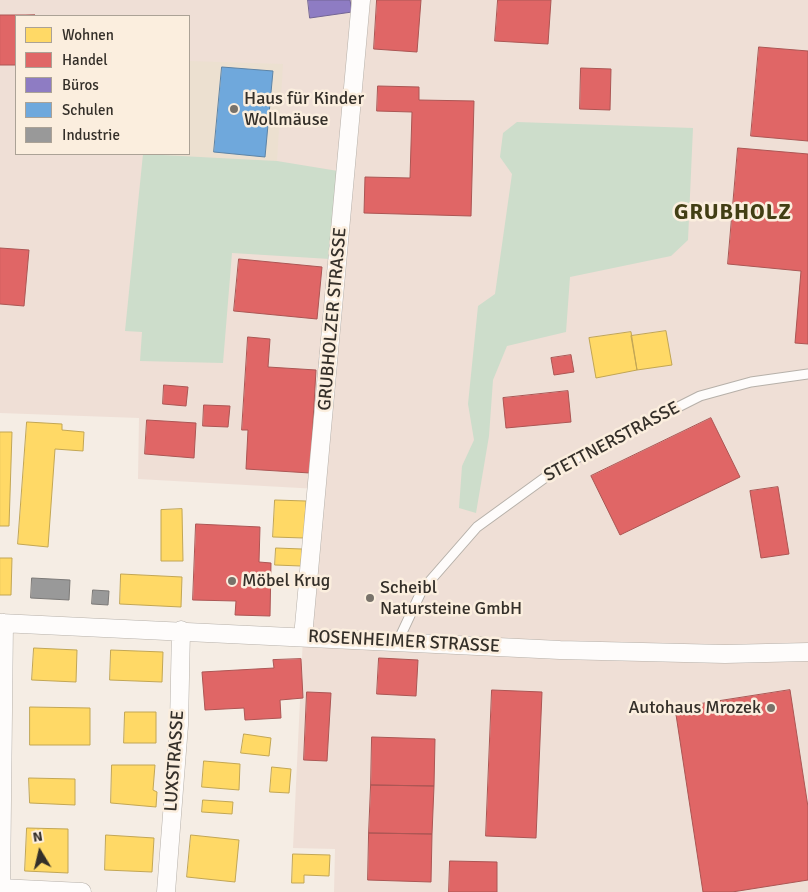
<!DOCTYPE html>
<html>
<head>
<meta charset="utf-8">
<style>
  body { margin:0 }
  #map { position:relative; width:808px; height:892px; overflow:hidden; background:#f5ede4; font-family:Signika,sans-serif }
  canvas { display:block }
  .legend { position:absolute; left:15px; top:15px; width:175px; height:140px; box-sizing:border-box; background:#fbeede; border:1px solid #aba296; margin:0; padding:6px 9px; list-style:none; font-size:15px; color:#342f29 }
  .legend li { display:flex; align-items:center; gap:10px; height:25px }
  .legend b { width:25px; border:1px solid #aba296 }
  .north { position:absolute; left:15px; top:827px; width:50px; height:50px; -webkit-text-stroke:4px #fbeede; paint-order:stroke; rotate:351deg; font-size:14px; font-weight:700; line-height:20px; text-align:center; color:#342f29 }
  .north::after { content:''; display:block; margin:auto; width:18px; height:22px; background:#342f29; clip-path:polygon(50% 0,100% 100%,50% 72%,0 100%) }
</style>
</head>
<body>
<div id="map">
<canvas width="808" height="892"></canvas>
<ul class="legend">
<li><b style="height:14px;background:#ffd966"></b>Wohnen</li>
<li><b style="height:14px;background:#e06666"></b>Handel</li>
<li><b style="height:14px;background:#8e7cc3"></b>Büros</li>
<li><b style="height:14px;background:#6fa8dc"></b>Schulen</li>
<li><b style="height:14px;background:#999"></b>Industrie</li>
</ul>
<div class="north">N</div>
</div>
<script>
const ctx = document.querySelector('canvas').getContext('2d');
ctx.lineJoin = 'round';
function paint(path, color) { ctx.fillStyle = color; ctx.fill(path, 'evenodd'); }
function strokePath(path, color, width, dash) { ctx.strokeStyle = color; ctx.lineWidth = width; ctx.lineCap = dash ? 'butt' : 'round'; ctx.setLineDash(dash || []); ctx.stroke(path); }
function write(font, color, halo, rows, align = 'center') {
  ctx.font = font + ' Signika,sans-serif'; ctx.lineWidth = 5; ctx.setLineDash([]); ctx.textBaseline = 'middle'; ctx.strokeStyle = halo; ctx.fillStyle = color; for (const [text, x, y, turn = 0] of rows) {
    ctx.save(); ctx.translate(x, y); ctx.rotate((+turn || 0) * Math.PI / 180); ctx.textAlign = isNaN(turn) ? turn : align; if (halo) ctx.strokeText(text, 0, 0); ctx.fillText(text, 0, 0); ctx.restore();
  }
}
paint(new Path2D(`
  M0 0H808V892H334L335 849 293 848 303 637 318 489 138 479 139 418 0 413ZM16 16H189V154H16Z`), '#efdfd6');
paint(new Path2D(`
  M189 61 283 64 277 161 143 154H189Z`), '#ece0d0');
paint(new Path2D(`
  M517 122 693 128 688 240 671 256 570 277 566 332 507 346 493 380 489 436 476 513 459 508 462 466 474 440 468 404 478 306 495 294 512 174 500 157 503 133Z
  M143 154 277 161 338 171 330 259 232 253 223 363 140 361 142 332 125 331Z`), '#cdddcb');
const homes = new Path2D(`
  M666 331 672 365 637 370 631 336Z
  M631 332 637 370 596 378 589 338Z
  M27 422 62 424V430L84 432 83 451 55 449 48 547 18 544Z
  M0 432H12L9 526H0Z
  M275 500 306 501 304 538 273 537Z
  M182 509 183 561H161V510Z
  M276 548 302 549 301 566 275 565Z
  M0 558H12L11 595H0Z
  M121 574 182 577 181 607 120 604Z
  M34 648 77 650 76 682 32 680Z
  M111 650 163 652 162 682 110 680Z
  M30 707 90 708V745H30Z
  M125 712H156V743H124Z
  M244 734 271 738 269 756 241 753Z
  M204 761 240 764 239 790 202 787Z
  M112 765H155L153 790 157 792 156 807 111 803Z
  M272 767 291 769 289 793 270 792Z
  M29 778 75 779V805L30 803Z
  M203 800 233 802 232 814 202 812Z
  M27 828 68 829V873L25 871Z
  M106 835 154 838 152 872 105 870Z
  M191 835 239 840 235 882 187 877Z
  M293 854 330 855 329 876 304 875V883H292Z`);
paint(homes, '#ffd966');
strokePath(homes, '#c2a654', 1);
const shops = new Path2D(`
  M377 0H421L417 52 374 49Z
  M498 0H551L548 44 495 41Z
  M0 15H35L16 16V65H0Z
  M759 47 808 51V141L751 136Z
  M581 68 611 69 610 110 580 109Z
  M378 86 419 87V100L474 101 471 216 364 213 365 177 410 178 412 112 377 111Z
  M738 148 808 154V344L795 343 801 271 728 264Z
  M0 248 29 250 24 306 0 304Z
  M239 259 322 267 317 319 234 311Z
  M248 337 270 339 268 367 316 370 310 473 246 469 248 430H242Z
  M571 355 574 372 554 375 551 358Z
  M164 385 188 387 186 406 163 404Z
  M568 391 571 422 506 428 503 398Z
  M204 405 230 406 228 427 203 426Z
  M711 418 740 477 620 535 591 476Z
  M147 420 196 423 194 458 145 454Z
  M778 487 789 554 761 558 750 491Z
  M196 524 260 527 259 562 271 563 270 616 235 615 236 601 193 600Z
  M379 658 418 660 416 696 377 694Z
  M301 659 303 698 280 700 281 718 245 720 244 708 205 710 202 672 274 668 273 660Z
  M492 690 542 692 536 838 486 836Z
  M790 690 808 807V880L732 892H703L675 708Z
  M307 692 331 693 327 761 304 760Z
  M372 737 435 739 434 786 371 785Z
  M371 785 434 786 432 834 369 833Z
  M369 833 432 834 431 882 368 880Z
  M450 861 497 862V892H449Z`);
paint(shops, '#e06666');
strokePath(shops, '#ac5654', 1);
const offices = new Path2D(`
  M308 0H350L352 12 310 18Z`);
paint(offices, '#8e7cc3');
strokePath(offices, '#736595', 1);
const schools = new Path2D(`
  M222 67 273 71 265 157 214 152Z`);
paint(schools, '#6fa8dc');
strokePath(schools, '#5d84a6', 1);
const industry = new Path2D(`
  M32 578 70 580 69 600 31 598Z
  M93 590 109 591 108 605 92 604Z`);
paint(industry, '#999');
strokePath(industry, '#7b7977', 1);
const service = new Path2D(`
  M398 641 422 590 477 527 561 466 700 396 751 382 808 374`);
const minor = new Path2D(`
  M0 623 560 650 725 654 808 652
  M303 637 361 0
  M0 888 82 892
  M1 889 4 623
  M166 892 179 725 181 630`);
strokePath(service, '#b6b0a9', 11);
strokePath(minor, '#b6b0a9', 19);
strokePath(service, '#fefcfb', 9);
strokePath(minor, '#fefcfb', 18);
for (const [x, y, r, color] of [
  [234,109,5,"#78726a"],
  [232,581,5,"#78726a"],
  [370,598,5,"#78726a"],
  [771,708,5,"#78726a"]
]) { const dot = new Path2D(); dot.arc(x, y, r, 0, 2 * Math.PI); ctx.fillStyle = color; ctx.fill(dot); strokePath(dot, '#fbeede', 2); }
write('18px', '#342f29', '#fbeede', [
  ["Haus für Kinder",244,99],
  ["Wollmäuse",244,120],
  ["Möbel Krug",242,581],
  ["Scheibl",380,588],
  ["Natursteine GmbH",380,609],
  ["Autohaus Mrozek",761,708,"right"]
], 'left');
write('18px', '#342f29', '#fbeede', [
  ["GRUBHOLZER STRASSE",333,319,-85],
  ["STETTNERSTRASSE",612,442,-28],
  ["ROSENHEIMER STRASSE",404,642,3],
  ["LUXSTRASSE",175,761,-86]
]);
ctx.letterSpacing = '1px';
write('bold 22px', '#423e14', '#fbeede', [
  ["GRUBHOLZ",733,213]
]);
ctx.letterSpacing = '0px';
</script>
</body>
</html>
